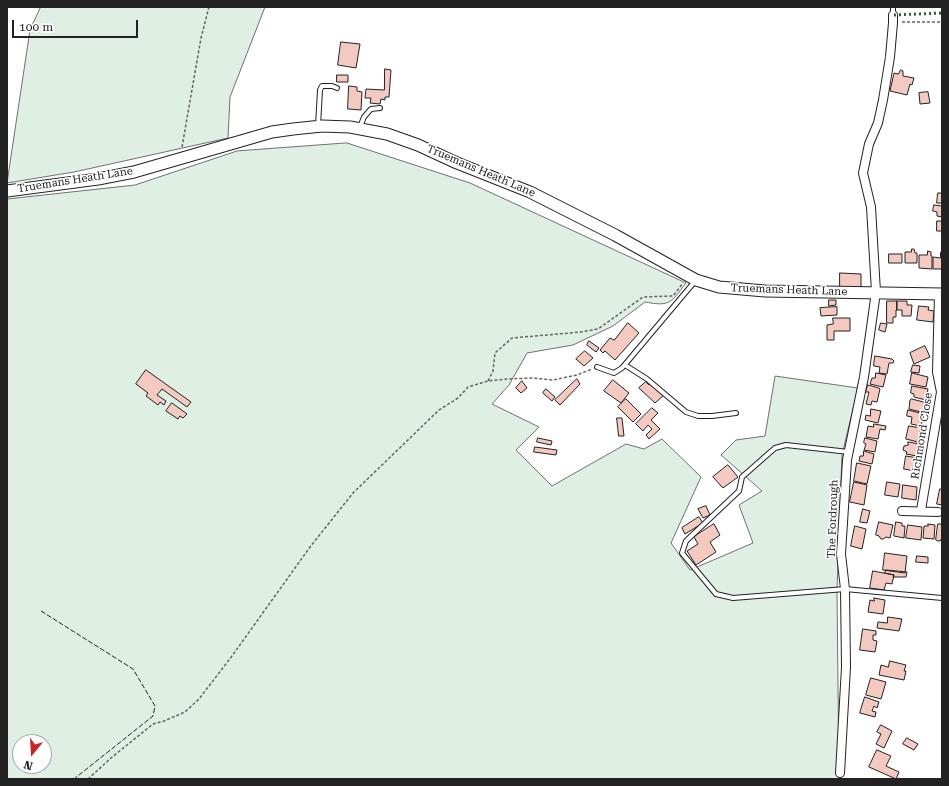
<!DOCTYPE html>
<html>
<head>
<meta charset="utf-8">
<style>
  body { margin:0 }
  #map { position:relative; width:949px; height:786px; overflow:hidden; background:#fff; font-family:"Roboto Serif",serif }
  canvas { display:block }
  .frame { position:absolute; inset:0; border:8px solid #222; pointer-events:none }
  .north { position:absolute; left:12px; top:734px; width:40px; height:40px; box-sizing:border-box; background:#fff; border:1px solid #a7a7a7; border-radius:50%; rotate:198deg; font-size:11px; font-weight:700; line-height:16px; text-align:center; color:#222 }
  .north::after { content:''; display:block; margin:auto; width:14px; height:18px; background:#c62828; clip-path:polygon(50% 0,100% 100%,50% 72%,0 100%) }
  .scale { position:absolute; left:12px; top:20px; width:126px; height:18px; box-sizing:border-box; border:2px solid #222; border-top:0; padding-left:5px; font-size:12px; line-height:14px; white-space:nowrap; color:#222; -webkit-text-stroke:3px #fff; paint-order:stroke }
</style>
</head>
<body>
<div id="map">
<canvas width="949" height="786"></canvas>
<div class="frame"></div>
<div class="north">N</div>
<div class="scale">100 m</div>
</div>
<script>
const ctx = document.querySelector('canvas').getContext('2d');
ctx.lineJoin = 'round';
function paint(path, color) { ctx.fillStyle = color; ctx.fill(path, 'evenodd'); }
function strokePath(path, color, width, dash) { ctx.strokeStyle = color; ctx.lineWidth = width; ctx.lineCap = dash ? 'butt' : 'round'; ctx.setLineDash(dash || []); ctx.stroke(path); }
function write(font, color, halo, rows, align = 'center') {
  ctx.font = font + ' "Roboto Serif",serif'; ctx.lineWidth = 3; ctx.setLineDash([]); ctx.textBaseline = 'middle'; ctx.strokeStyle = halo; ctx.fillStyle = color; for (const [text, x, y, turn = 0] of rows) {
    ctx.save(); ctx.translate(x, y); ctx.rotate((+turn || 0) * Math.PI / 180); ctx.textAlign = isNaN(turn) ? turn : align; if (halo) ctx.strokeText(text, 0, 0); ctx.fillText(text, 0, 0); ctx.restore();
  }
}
const green = new Path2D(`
  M41 7H265L230 97 228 138 74 172 7 183 30 30Z
  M347 143 470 183 686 283C671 302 671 307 645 302L613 326 573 345 527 353 509 385 492 404 539 427 516 450 552 486 626 444 644 449 662 439 701 477 671 543 690 570 753 543 739 505 762 491 721 455 736 440 765 436 775 376 858 388 842 455 837 590 839 779H7V199L135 185 237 151ZM20 742H44V766H20Z`);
paint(green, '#e0efe3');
strokePath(green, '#6f6f6f', 1);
const building = new Path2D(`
  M341 42 360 44 356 68 338 65Z
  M385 69 391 70 389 97H385V100L381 99 380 104 370 103 371 98H365L366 89 384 90Z
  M901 70 903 71V76L914 78 912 85 910 84 907 95 890 91 894 73 898 74Z
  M337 75H348V82H337Z
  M349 86 357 87V91L362 92 361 110 348 109Z
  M928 92 930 103 920 104 919 93Z
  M938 193H942V203H937Z
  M934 205 942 206V217L937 216V212L933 211Z
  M937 221H942V231H937Z
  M912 249H914L915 253H917V263H905V252H911Z
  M928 251 931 252V256H932V269L919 268V255H927Z
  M941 252H942V269H933V257L940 258Z
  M889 254H902V263H889Z
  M840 273 861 274V288L840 287Z
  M829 300H836V305L829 306Z
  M887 301H897V310H896V317H893V323H887Z
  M897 301H907V305H912L911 316H902V310H897Z
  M919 306 929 307 928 310 934 311 933 322 917 320Z
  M837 307V315L821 316 820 308Z
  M833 318H850V331H834V340H827V325L833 324Z
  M628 323 639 333 615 360 605 351 603 353 600 350 610 338 614 340Z
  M881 323 887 324 885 332 879 330Z
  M589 341 599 348 596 352 587 345Z
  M925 346 930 357 914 364 910 353Z
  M585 351 593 358 584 366 576 359Z
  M875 356 892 359 894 361 893 363H889L887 374 879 373 880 367 874 366Z
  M913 365 920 366 919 373 911 372Z
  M146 370 191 402 187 407 162 389 157 395 166 401 164 405 160 402 158 405 146 396 148 393 136 384Z
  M876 373 886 375 883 387 870 384 872 378H875Z
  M912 373 928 377 926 387 910 384Z
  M577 379 580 384 560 405 555 400Z
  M613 380 629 393 621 403 604 391Z
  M522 381 527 388 521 393 516 388Z
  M646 382 649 385 651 382 664 395 655 403 639 388Z
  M868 385 879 388 880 389 877 402 872 401 871 405 866 404 869 392H866Z
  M912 386 928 389 926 400 914 397V394L911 393Z
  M546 389 555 397 552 401 543 393Z
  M626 399 641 414 633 422 618 407Z
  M912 399 927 403 925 413 909 409 910 400Z
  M172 403 187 414 183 418 180 416 178 419 166 411Z
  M652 408 658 413 651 420 660 429 649 439 646 435 652 429 648 425 643 431 636 424Z
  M871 409 881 411 878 423 865 420 866 415 870 416Z
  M908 410 924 414 921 426 911 424 912 417 907 416Z
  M617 418H622L624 436H619Z
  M874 424 886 426 885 430 880 429 878 439 866 437 868 426 873 427Z
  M909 426 921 428 918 442 906 439Z
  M538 438 552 441 551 445 537 442Z
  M865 438 877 441 875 452 864 450 866 444 864 443Z
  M908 442 920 444 917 456 906 454 907 452 903 450 904 446 908 445Z
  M535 447 557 450 556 455 534 452Z
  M864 451 874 454 872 464 859 461 860 456H863Z
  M906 456 918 458 915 471 904 469Z
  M857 463 871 466 867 484 854 481Z
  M728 465 738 477 723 488 713 477Z
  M854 482 867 485 864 505 850 502Z
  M887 482 900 484 898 497 885 495Z
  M903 485 917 487 916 500 902 498Z
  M940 489H942V505L937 504Z
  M706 506 710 515 703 518 698 509Z
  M863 509 870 511 867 523 860 522Z
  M699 517 703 523 685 534 682 528Z
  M879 522 893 525 890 538 886 537 883 539H881L879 536 876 535Z
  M896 522 902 523V526H905L904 538 894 536Z
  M714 524 720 535 710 542 716 552 696 565 687 551 698 544 694 537Z
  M928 524 935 525 934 539 923 538 924 526H928Z
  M938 524H942V538L940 541H938L936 540Z
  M908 525 922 527 921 540 906 538Z
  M855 526 866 529 862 549 851 546Z
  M885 553 907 556 905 573 883 570Z
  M917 556 928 557V563L916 562Z
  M886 570 907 572 906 577H893L894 575 885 573Z
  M873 571 894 575 892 584 886 583 884 590 870 588Z
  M874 598 885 600 883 614 868 612 870 600 874 601Z
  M888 617 902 619 899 631 877 628 878 622 887 623Z
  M863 629 876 631V635H873V640L877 641 875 652 860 650Z
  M890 661 906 665 904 671H906L904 680 879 675 881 665 888 667Z
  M871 678 886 682 881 699 866 695Z
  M865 697 879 702 877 708 874 706 872 711 876 712 875 717 860 713Z
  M881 725 892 731 884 748 876 744 881 734 877 732Z
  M907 738 918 744 914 750 903 744Z
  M877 750 891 756 886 766 899 772 896 779 869 767Z`);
paint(building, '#f3c9c0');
strokePath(building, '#222', 1);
const lane = new Path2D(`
  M893 15V7
  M318 126 320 90 322 86H332L337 88
  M360 127 364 117 371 109 380 108
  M625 365 647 379 686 412 698 416H712L736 413
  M597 367 614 373 622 368 696 280
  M849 452 786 445 775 448 742 477 739 491 686 541 682 553 716 594 733 598 845 589 942 598`);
const street = new Path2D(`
  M921 510 941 392 937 372 939 294
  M902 511 938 512
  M840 773 846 667 845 589 841 554 847 460 864 377 876 292 871 207 863 173 869 144 878 123 883 100 890 57 893 23V15`);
const secondary = new Path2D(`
  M7 191 98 179 134 172 272 132 293 129 322 126 350 127 387 134 418 145 457 163 530 192 615 235 696 280 719 287 765 291 942 294`);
strokePath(lane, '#222', 6);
strokePath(street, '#222', 10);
strokePath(secondary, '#222', 13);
strokePath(new Path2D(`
  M902 22H942
  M182 147 201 38 209 7
  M488 381 493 371 495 353 512 338 581 332 598 329 643 297 673 296 683 283
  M88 779 111 758 153 724 164 721 185 712 199 699 232 656 310 547 353 493 439 410 458 398 468 387 488 381 507 379 532 378 553 380 577 375 592 369`), '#646464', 1.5, [3, 2]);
strokePath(lane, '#fff', 4);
strokePath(street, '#fff', 8);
strokePath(secondary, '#fff', 11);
strokePath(new Path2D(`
  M894 15 942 13`), '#2f5e38', 3, [2, 3]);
strokePath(new Path2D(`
  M41 611 133 669 155 706 153 716 74 779`), '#222', 1, [5, 2]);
write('11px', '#222', '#fff', [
  ["Truemans Heath Lane",481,171,23],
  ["Truemans Heath Lane",75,180,-9],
  ["Truemans Heath Lane",789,290,2],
  ["Richmond Close",922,436,-81],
  ["The Fordrough",833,519,-88]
]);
</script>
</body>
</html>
